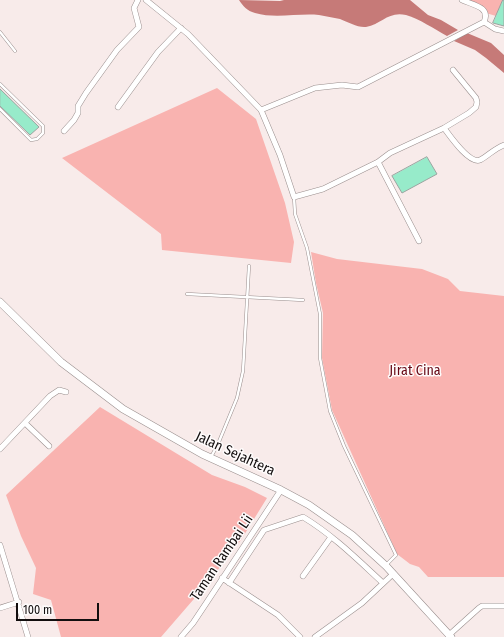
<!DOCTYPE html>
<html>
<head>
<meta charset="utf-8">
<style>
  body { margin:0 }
  #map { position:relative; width:504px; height:637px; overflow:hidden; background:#f8ebea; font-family:"Fira Sans Condensed",sans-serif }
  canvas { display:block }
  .scale { position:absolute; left:16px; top:603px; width:83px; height:18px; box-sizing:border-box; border:2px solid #120e0e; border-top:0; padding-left:5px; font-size:12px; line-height:14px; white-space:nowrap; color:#120e0e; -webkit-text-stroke:3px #fefbfb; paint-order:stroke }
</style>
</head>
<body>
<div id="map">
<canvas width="504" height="637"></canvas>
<div class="scale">100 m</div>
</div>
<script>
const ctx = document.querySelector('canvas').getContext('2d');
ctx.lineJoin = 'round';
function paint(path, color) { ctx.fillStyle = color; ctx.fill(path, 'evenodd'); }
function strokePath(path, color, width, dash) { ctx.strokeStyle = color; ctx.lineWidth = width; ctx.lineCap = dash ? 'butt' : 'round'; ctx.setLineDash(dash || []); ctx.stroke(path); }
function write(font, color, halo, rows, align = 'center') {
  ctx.font = font + ' "Fira Sans Condensed",sans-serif'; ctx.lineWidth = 3; ctx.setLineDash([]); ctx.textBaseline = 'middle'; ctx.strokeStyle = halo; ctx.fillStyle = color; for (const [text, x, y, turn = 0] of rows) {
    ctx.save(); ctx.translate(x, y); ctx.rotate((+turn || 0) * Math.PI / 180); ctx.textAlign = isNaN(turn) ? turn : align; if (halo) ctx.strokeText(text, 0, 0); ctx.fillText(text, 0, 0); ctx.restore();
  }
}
paint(new Path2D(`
  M462 0H504V1L496 16 486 13Z
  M217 88 256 119 285 203 294 242 291 263 162 250 161 234 62 158Z
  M311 252 337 259 422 269 448 279 460 291 504 296V577H428L419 567 410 564 397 554 332 410 322 358 323 313 316 283Z
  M100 407 212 475 245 487 267 498 241 540 206 585 161 637H61L51 600 33 594 36 568 21 536 6 495Z`), '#f9b3b0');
paint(new Path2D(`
  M239 0 280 1 284 0H410L428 15 441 20 458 30 447 36C434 29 420 19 406 15 388 11 382 24 366 27 358 28 348 22 340 19 333 18 326 16 319 15 298 13 275 19 255 13 247 11 243 6 239 0Z
  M467 33 491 43 504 55V73L486 58 475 50 454 41Z`), '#c67a78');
const building = new Path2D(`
  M503 0H504V26L493 23Z
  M0 89 39 127 30 135 0 106Z
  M427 157 437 174 402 193 392 176Z`);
paint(building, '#97ebca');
strokePath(building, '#9aa4a0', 1);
const lane = new Path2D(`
  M0 32 15 51
  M0 84 43 126V133L37 139 31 140 0 109
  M294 197 295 214 307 248 320 314V358L330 411 344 446 396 555 386 565
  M187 294 303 300
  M211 457 218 444 237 398 243 371 249 266`);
const street = new Path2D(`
  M146 0 188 34 261 110 280 155 294 197 323 189 378 162 390 153 444 128 469 113 476 107 477 102 476 98 453 70
  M484 22 495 29 504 31
  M118 107 158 52 181 28
  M261 110 315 88 342 85 358 87 484 22C491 7 473 5 462 0
  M444 128C450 136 469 164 480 160 488 156 495 148 504 145
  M64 131 74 120 78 113V106L86 93 117 50 139 27 134 8 138 0
  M378 162 419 241
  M25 423 49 446
  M0 449 50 396 59 390 66 392
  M0 545 28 637
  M303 576 331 537
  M222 578 278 615 300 637
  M229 583 264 530 303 517C333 535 358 560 383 583
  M0 608 19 602
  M449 635 479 608 482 606H504
  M181 637 193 623 207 602 281 490
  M315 637 362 603 393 574`);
const secondary = new Path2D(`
  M0 302 61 362 123 409 202 454 281 490 309 505 352 535 386 566 451 637`);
strokePath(lane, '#998e8d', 3.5);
strokePath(street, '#998e8d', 6);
strokePath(secondary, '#998e8d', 8);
strokePath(lane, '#fff', 2.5);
strokePath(street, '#fff', 5);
strokePath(secondary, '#fff', 7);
write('14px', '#680916', '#fefbfb', [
  ["Jirat Cina",415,371]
]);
write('14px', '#120e0e', '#fefbfb', [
  ["Jalan Sejahtera",235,454,25],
  ["Taman Rambai Lii",222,558,-56]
]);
</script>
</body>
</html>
